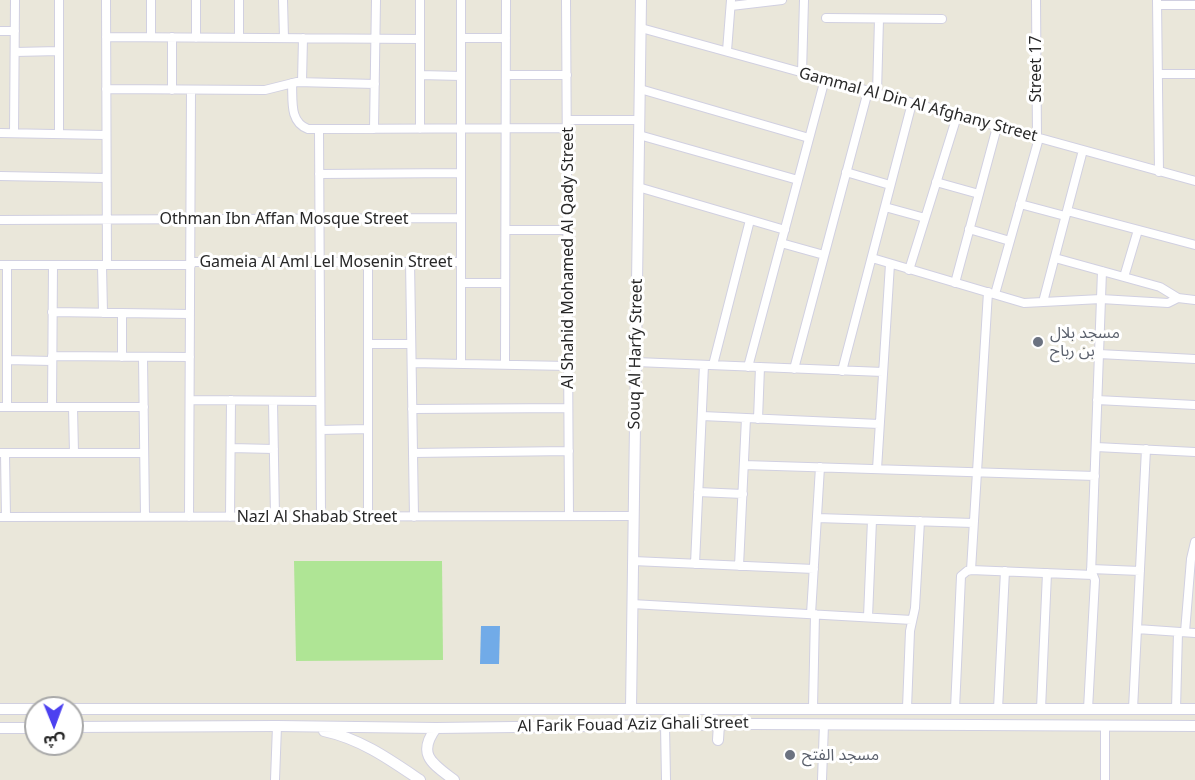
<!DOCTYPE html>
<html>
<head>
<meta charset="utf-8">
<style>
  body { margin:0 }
  #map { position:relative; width:1195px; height:780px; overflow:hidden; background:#eae7da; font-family:"Noto Sans","Noto Sans Arabic",sans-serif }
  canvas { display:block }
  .north { position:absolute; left:24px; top:696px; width:60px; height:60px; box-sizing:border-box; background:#fff; border:2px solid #a9a9a9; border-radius:50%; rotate:179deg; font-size:16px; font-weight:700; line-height:24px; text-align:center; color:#282828 }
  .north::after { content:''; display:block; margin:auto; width:21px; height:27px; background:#4c41f0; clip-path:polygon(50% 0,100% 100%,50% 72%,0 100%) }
</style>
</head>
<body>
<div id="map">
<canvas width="1195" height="780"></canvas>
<div class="north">ش</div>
</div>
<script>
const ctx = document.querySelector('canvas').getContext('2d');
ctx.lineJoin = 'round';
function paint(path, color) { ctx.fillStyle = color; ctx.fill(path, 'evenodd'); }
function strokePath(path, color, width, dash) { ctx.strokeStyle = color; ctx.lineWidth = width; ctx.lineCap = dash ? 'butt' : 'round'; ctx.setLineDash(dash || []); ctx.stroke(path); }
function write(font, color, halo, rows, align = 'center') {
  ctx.font = font + ' "Noto Sans","Noto Sans Arabic",sans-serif'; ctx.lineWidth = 6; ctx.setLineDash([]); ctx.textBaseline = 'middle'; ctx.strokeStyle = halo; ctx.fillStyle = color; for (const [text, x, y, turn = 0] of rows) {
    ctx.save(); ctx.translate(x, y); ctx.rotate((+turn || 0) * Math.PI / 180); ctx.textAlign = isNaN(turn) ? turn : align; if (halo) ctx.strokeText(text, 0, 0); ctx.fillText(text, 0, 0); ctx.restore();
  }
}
paint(new Path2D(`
  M294 561H442L443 660 296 661Z`), '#afe595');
paint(new Path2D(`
  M481 626H500L499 664H480Z`), '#71abe8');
const minor = new Path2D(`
  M106 0 107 265
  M196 0V38
  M283 0 284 38
  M420 0V129
  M461 0V364
  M566 0 569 516
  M1036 0 1037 138
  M1157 0 1159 172
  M1157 5H1195
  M731 6 782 0
  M826 18 942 19
  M641 28 1195 181
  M0 31H15
  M106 37 420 39
  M151 37V0
  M172 37V90
  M239 38V0
  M461 38H506
  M727 51 731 0
  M15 52 59 51
  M802 73 804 0
  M1158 74H1195
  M420 75 461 76
  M506 75H567
  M302 82 303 38
  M292 83C293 100 289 122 308 129L567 128
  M106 89 265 90 297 82 375 84
  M640 89 809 138
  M877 93 879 19
  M567 120H640
  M319 129 321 517
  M374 129 376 0
  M0 133 106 135
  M14 133 15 0
  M59 134V0
  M639 135 798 180
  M846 172 890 185
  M319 174 461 173
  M0 176 106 178
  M936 182 979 194
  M638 187 785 230
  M1020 204 1065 216
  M885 207 925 218
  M1067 211 1195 245
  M0 220 461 218
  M969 229 1010 241
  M506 230H568
  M781 243 824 255
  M872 258 1024 303 1101 299 1168 303 1178 298
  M1055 258 1160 287 1178 298 1195 300
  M368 261V517
  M410 261 414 517
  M190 262H461
  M0 265H191
  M102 265 103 313
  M909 270 957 116
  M1124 277 1138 230
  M461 283H505
  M955 283 997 127
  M995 294 1039 138
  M1043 302 1083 150
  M52 312 190 314
  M122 313V357
  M368 344H411
  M1099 354 1195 359
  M52 356 190 357
  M143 357 145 517
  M7 360 52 361
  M636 362 883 372
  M412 363 568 366
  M505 365 506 0
  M713 365 750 220
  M748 367 825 79
  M794 369 868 91
  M842 371 912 103
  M190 400 320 401
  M1097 400 1195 405
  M273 401 275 517
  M0 407H144
  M7 407V265
  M52 407 53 265
  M73 407 74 453
  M412 409 568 408
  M702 416 879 424
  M758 419 760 367
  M321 430 368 429
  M1096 447 1195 452
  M231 448 274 449
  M0 453H144
  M5 453 6 517
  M413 453 569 451
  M744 465 1095 476
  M877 469 890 264
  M698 492 743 494
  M0 517 633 516
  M189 517 191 90
  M230 517 231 400
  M817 518 973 523
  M633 561 814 569
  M695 564 704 365
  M739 566 746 418
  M1091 569 1140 571
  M971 570 988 292
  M1091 574 1102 271
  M632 604 912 620
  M811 614 820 467
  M868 617 872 520
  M1137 629 1195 633
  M1185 632 1191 559 1195 542
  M813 708 815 614
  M907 708 910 631 915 608 920 521
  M955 709 961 576 967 571 971 570 1093 575 1095 580 1088 709
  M998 709 1005 571
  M1041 709 1047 573
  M1133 709 1146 449
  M1176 709 1178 632
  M665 724 666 780
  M275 780 277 726
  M822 780 824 724
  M1105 780V726`);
const tertiary = new Path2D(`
  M631 708 641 0
  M0 709H36
  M72 709H1195
  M72 727 277 726 436 728 753 724 1195 726
  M0 728H36
  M436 728C416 755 433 764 454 780
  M324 731C361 739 389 759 420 780
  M718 740 719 724`);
strokePath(minor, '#d1d0e1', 10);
strokePath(tertiary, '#d1d0e1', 12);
strokePath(minor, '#fff', 8);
strokePath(tertiary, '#fff', 10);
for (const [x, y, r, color] of [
  [1038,342,6,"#6b7280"],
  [790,755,6,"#6b7280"]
]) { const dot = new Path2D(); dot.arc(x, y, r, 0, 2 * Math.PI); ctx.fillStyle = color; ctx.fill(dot); strokePath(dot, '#fff', 2); }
write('16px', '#282828', '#fff', [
  ["Street 17",1036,69,-90],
  ["Gammal Al Din Al Afghany Street",918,105,15],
  ["Othman Ibn Affan Mosque Street",284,219],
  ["Al Shahid Mohamed Al Qady Street",568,258,-90],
  ["Gameia Al Aml Lel Mosenin Street",326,262],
  ["Souq Al Harfy Street",636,354,-89],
  ["Nazl Al Shabab Street",317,517],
  ["Al Farik Fouad Aziz Ghali Street",633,725,-1]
]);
write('16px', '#5b616d', '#fff', [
  ["مسجد بلال",1050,333],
  ["بن رباح",1050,351],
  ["مسجد الفتح",802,755]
], 'left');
</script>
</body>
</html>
